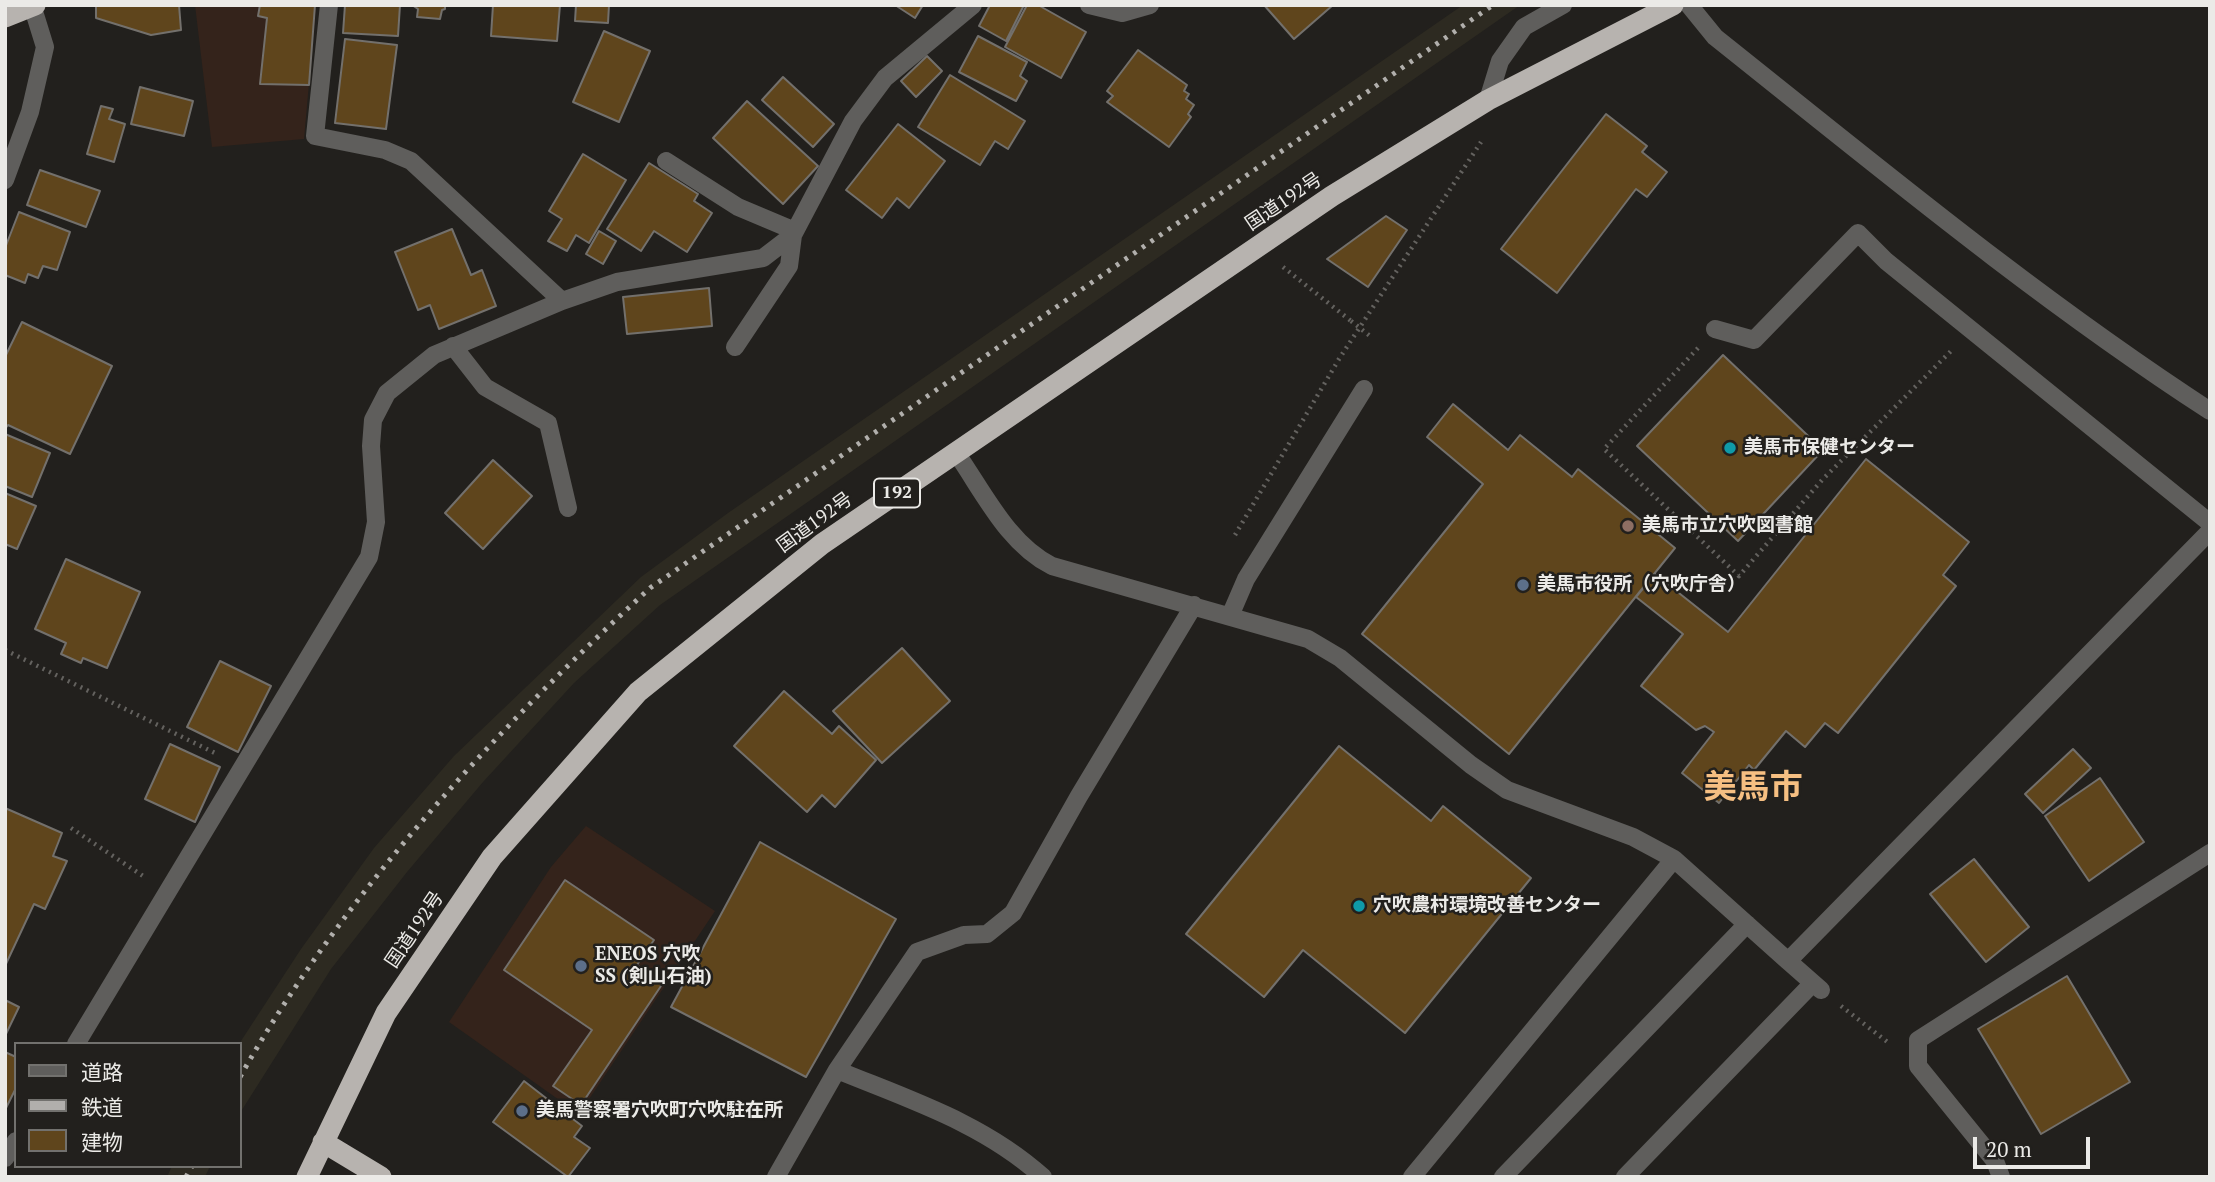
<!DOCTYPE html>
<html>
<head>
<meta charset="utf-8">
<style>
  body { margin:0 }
  #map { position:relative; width:2215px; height:1182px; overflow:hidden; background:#22201d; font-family:"PT Serif","Noto Sans JP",serif }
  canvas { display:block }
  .frame { position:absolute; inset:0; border:7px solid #ebeae7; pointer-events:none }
  .legend { position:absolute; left:14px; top:1042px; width:228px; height:126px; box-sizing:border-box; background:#22201d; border:2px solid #72716e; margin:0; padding:9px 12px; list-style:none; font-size:21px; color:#ebeae7 }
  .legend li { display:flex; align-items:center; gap:14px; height:35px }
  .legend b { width:35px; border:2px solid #72716e }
  .scale { position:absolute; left:1973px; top:1137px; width:117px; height:32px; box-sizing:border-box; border:4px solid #ebeae7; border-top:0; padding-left:9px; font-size:21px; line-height:24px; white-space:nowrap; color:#ebeae7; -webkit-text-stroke:5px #22201d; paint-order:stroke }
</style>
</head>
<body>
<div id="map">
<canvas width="2215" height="1182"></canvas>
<div class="frame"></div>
<ul class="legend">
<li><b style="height:9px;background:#5f5e5c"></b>道路</li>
<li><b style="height:9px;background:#b1afac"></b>鉄道</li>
<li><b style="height:19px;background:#5f451c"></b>建物</li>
</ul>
<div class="scale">20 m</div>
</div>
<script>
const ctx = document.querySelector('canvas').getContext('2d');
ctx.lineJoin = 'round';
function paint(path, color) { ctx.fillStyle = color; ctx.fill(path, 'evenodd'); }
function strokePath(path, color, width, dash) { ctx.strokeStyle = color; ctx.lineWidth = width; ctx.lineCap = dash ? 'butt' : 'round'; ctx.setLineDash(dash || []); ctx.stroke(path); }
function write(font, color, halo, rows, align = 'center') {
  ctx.font = font + ' "PT Serif","Noto Sans JP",serif'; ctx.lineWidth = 5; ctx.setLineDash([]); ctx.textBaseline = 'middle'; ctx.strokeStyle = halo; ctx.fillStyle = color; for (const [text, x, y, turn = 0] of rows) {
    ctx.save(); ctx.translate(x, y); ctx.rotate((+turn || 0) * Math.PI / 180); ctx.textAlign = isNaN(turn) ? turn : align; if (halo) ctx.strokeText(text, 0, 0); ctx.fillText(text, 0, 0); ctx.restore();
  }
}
paint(new Path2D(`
  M195 5H316L304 139 212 147Z
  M586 826 715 911 579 1114 449 1022 551 867Z`), '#34231b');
paint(new Path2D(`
  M1463 5H1520L660 605 574 683 483 782 407 872 331 969 240 1113 239 1044 301 949 374 848 454 756 641 577 728 513Z
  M172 1166H210L205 1177H167Z`), '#2d2a21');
const building = new Path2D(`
  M96 5H179L181 30 151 35 96 18Z
  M260 5H315L309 85 260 84 267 18 258 16Z
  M345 5H400L398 36 343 33Z
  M412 5H445V9L442 10 440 19 417 17 418 9Z
  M493 5H560L557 41 491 36Z
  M576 5H609L608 23 575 21Z
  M895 5H923L915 18Z
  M990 5H1024L1006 41 979 26Z
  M1027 5H1038L1086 32 1061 78 1005 47Z
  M1264 5H1333L1294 39Z
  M604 31 650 51 619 122 573 102Z
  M978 36 1027 62 1020 76 1027 81 1016 101 959 72Z
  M345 39 397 45 386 129 335 123Z
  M1138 50 1187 85 1184 91 1189 94 1186 99 1194 105 1188 114 1191 117 1169 147 1107 102 1113 96 1107 91Z
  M927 56 942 71 916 97 901 81Z
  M950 75 1025 121 1008 149 995 141 980 165 918 127Z
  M783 77 834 124 813 147 762 100Z
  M140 87 193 101 184 136 131 124Z
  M747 101 818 166 783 204 713 138Z
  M101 106 113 109 109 119 125 124 114 162 87 154Z
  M1606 114 1647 146 1642 152 1667 172 1647 197 1636 189 1557 293 1501 249Z
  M898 124 945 161 909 208 897 198 882 218 846 190Z
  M583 154 626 180 589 243 576 235 567 251 548 241 562 219 549 211Z
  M649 163 698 194 694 201 712 213 687 252 654 231 641 251 607 229Z
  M40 170 100 191 86 227 27 205Z
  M19 212 70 232 57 270 43 266 38 278 28 274 25 283 5 275V248Z
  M1386 216 1407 230 1368 287 1327 259Z
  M452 229 471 275 482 270 496 306 439 329 430 305 418 310 395 252Z
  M599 231 616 241 603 264 586 254Z
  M709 288 712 326 627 334 623 297Z
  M22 322 112 366 70 454 8 425 5 429V357Z
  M1723 355 1823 450 1738 541 1637 446Z
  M1453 404 1508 450 1520 435 1572 477 1578 469 1675 548 1509 754 1362 634 1483 484 1427 437Z
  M5 434 50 453 32 497 5 486Z
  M1866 459 1969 542 1943 575 1956 586 1838 733 1825 723 1805 747 1786 731 1754 770 1749 765 1719 803 1682 773 1714 732 1705 726 1696 730 1641 686 1683 634 1636 597 1655 574 1728 632Z
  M493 460 532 496 483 549 445 513Z
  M5 493 36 506 17 549 5 544Z
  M66 559 140 592 107 668 83 658 81 663 61 654 66 643 35 629Z
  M902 648 950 701 882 763 833 711Z
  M220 661 271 686 238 752 187 727Z
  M784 691 832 734 839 726 876 760 835 807 822 795 807 812 734 746Z
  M170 744 220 767 195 822 145 799Z
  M1339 746 1431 821 1443 806 1531 878 1405 1033 1303 950 1264 997 1186 934Z
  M2073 749 2091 768 2043 813 2025 794Z
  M2100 778 2144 842 2089 881 2045 816Z
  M5 808 62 833 53 856 67 861 45 909 34 904 5 966Z
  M760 842 896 919 806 1077 671 1007Z
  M1974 859 2029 927 1986 962 1930 894Z
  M565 880 654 940 637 965 663 983 581 1105 553 1086 592 1030 504 970Z
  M2067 976 2130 1082 2041 1134 1978 1029Z
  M5 1000 19 1007 5 1036Z
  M5 1052 16 1057V1088L5 1110Z
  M524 1081 582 1126 574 1137 590 1148 568 1177 493 1122Z`);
paint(building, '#5f451c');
strokePath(building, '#73706c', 2);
strokePath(new Path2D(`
  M1283 267 1351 321
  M1698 348 1604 449 1739 576 1822 480 1951 351
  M1235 535 1339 359 1481 142
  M5 650 217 754
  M71 828 143 876
  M1841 1006 1890 1044`), '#64625f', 4.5, [2, 5]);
strokePath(new Path2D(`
  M329 5 315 136 385 150 411 161 562 301
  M1089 5 1122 13 1150 5
  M1689 5 1715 37C1877 166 2036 298 2210 411
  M1488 100 1500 61 1524 27 1563 5
  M666 161 738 207 795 231
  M5 180 30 112 45 47 32 5
  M1715 329 1754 340 1858 233 1886 261 2210 523
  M453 346 485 387 548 423 568 508
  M735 347 789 266 793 235
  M957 454C984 493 1008 544 1052 566L1308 639 1340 658 1471 765 1507 790 1633 837 1674 859 1412 1177
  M1230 616 1246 579 1364 389
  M1674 859 1788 961 2210 531
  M1788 961 1821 990
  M76 1044 369 557 376 522 371 446 373 420 387 393 434 355 562 301 617 282 763 258 793 235 853 121 885 78 973 5
  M837 1070C910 1100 983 1123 1043 1177
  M5 1158 16 1141
  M776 1177 837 1070 917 952 964 935 987 934 1013 913 1079 796 1194 605
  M1503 1177 1747 924
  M1625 1177 1813 983
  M2001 1177 1995 1161 1918 1066V1040L2210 853`), '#5f5e5c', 18);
strokePath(new Path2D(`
  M5 17 35 5
  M323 1142 381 1177
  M307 1177 386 1013 492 857 638 692 822 544 1332 196 1488 100 1673 5`), '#b7b3af', 21);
strokePath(new Path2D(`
  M240 1077C343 894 496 729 650 588L1493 5
  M186 1177 192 1166`), '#b1afac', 5, [3.5, 7]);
strokePath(new Path2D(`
  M1351 321 1370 336`), '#64625f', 4.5, [2, 5]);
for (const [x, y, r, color] of [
  [1730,448,7,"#0f9aa8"],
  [1628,526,7,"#8d6e63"],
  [1523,585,7,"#5c6f8a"],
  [1359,906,7,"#0f9aa8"],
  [581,966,7,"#5c6f8a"],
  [522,1111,7,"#5c6f8a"]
]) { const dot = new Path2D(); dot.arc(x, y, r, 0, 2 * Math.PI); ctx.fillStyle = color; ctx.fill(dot); strokePath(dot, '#22201d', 2.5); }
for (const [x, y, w] of [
  [897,493,46]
]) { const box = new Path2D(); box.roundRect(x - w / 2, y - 14.5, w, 29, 5); ctx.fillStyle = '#22201d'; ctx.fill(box); strokePath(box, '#ebeae7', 2); }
write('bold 18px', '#ebeae7', null, [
  ["192",897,493]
]);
write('19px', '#ebeae7', '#22201d', [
  ["国道192号",1284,202,-34],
  ["国道192号",815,523,-36],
  ["国道192号",415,930,-56]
]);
write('bold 19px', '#ebeae7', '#22201d', [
  ["美馬市保健センター",1744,448],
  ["美馬市立穴吹図書館",1642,526],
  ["美馬市役所（穴吹庁舎）",1537,585],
  ["穴吹農村環境改善センター",1373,906],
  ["ENEOS 穴吹",595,955],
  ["SS (剣山石油)",595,977],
  ["美馬警察署穴吹町穴吹駐在所",536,1111]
], 'left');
write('bold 33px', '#f6bf82', '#22201d', [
  ["美馬市",1753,789]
]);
</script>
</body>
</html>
